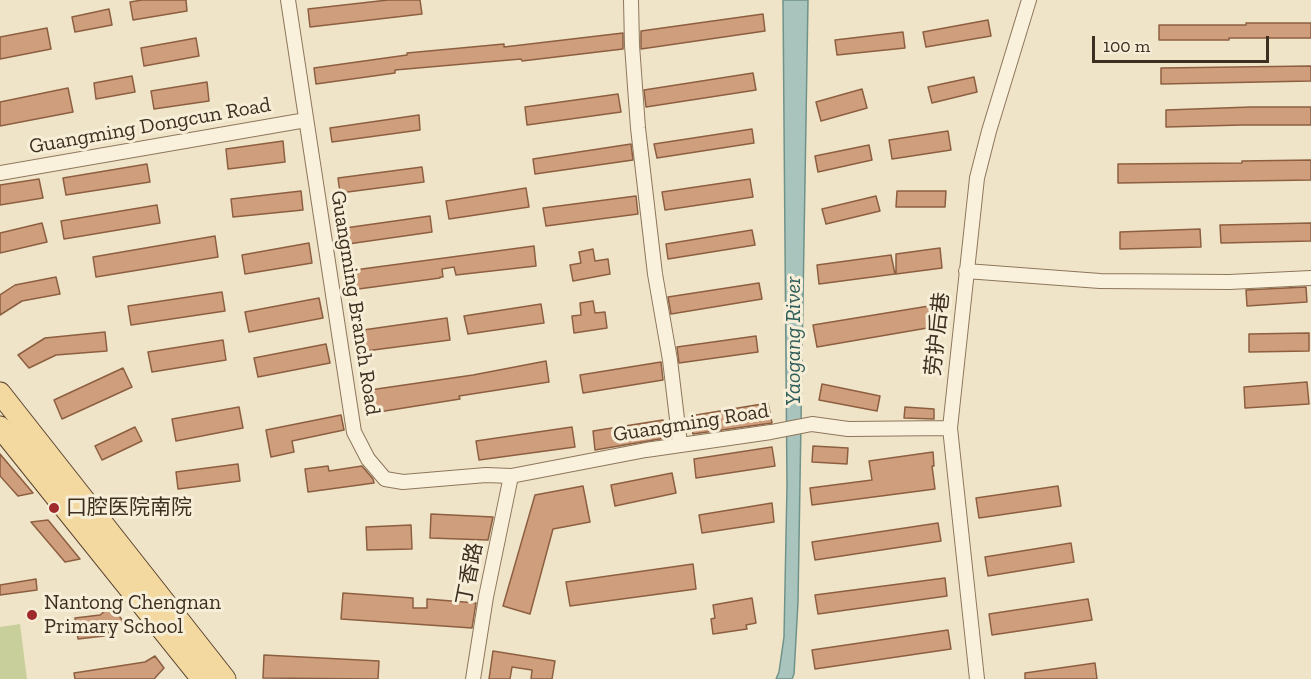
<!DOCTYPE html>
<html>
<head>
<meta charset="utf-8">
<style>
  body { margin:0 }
  #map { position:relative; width:1311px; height:679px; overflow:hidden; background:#f0e4c8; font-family:"Zilla Slab",serif }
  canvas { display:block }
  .scale { position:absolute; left:1092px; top:36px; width:177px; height:27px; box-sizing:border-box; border:3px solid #3d2e20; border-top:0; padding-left:8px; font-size:18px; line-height:21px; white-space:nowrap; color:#3d2e20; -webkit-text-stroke:4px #f7eed8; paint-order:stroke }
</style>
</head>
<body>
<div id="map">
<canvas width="1311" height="679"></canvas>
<div class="scale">100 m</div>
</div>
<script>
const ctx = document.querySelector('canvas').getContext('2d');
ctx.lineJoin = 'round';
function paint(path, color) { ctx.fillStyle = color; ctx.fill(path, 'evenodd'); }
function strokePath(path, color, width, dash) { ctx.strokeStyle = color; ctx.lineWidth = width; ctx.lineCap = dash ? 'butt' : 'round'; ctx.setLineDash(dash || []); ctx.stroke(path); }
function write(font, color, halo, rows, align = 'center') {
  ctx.font = font + ' "Zilla Slab","Noto Sans SC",serif'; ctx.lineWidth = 6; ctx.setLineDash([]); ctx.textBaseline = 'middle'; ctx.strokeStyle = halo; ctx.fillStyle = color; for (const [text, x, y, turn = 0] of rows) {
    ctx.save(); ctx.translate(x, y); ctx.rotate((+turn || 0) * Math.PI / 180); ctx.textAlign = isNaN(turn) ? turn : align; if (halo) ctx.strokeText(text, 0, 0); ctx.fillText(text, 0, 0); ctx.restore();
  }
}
paint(new Path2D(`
  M20 624 27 679H0V627Z`), '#c9cf9b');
const water = new Path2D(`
  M783 0H808L798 602 794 674 792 679H776L779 672 784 637 787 486Z`);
paint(water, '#a9c4bc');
strokePath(water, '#6f938a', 1.5);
const building = new Path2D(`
  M142 0H186L187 11 133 20 130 2Z
  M388 0H420L422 14 310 27 308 9Z
  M109 9 112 25 75 32 72 17Z
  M763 14 765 31 641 49V31Z
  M988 20 991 36 926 47 923 32Z
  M1246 23H1311V38H1229V40H1159V25H1246Z
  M47 28 51 49 0 59V37Z
  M903 32 905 48 837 55 835 40Z
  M623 33V49L522 61 521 59 395 70V73L316 84 314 68 407 55V53L504 44V47Z
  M196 38 199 56 144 66 141 48Z
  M1311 66V81L1161 84V68Z
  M753 73 756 90 646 107 644 90Z
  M132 76 135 92 96 99 94 83Z
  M974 77 977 92 932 103 928 87Z
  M207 82 209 101 154 109 151 91Z
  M68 88 73 112 0 126V102Z
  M862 89 867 108 821 121 816 102Z
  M618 94 621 112 527 125 525 107Z
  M1251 107H1311V125H1242L1166 127V110Z
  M419 115 420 130 332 142 330 128Z
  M752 129 754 143 657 158 654 144Z
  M948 131 951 150 892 159 889 140Z
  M283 141 285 162 228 169 226 149Z
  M631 144 633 160 535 174 533 159Z
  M869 145 872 160 818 172 815 156Z
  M1311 160V180L1118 183V164L1242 163V161Z
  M147 164 150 182 66 195 63 178Z
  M422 167 424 182 340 193 338 178Z
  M39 179 43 198 0 205V185Z
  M750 179 753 197 665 210 662 192Z
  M526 188 529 207 449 219 446 201Z
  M301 191 303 210 233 217 231 199Z
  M897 191H946L945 207H896Z
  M636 196 638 214 546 226 543 208Z
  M876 196 880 211 826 224 822 209Z
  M157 205 160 223 64 239 61 221Z
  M430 216 432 232 348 244 345 228Z
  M42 223 47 242 0 253V233Z
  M1311 223V241L1221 243 1220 225Z
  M1200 229 1201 247 1120 249V232Z
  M752 230 755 245 668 259 666 244Z
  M215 236 218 257 96 277 93 257Z
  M309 243 312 263 245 274 242 255Z
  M534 246 536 266 456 275 454 267 442 269 443 277H440V278L351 290 347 271Z
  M940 248 942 268 896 274V254Z
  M593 249 595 261 608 259 610 274 573 281 570 265 581 263 579 252Z
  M891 255 895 274 819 284 817 265Z
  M56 277 60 294 22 301 0 315V295L15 285Z
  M759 283 762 299 671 314 668 297Z
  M1306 287 1307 302 1247 306 1246 290Z
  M222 292 225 311 131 325 128 306Z
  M319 298 323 318 249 332 245 312Z
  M593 301 595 313 605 312 607 328 574 333 572 316 581 315 580 303Z
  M541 304 544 323 468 334 464 316Z
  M935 305 939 326 817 347 813 325Z
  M447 318 450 340 358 352 356 331Z
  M105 332 107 351 56 355 29 368 18 355 45 338Z
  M1309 333V351L1249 352V334Z
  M756 336 758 352 679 363 677 347Z
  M223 340 226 360 152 372 148 352Z
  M326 344 330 363 258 377 254 358Z
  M546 361 549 382 459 396 460 399 366 414 363 391 473 375Z
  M661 362 663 380 583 393 580 375Z
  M123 368 132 387 62 419 54 400Z
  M1307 382 1309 404 1245 408 1244 387Z
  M822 384 880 396 877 411 819 400Z
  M768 403 772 423 693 434 690 416Z
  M239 407 243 428 176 441 172 419Z
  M905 407 934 409V419L904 418Z
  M341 415 344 430 292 441 294 452 271 457 266 430Z
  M663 420 666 438 595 450 593 431Z
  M135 427 142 441 102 460 95 446Z
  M572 427 575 447 479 460 476 441Z
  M813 446 848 448 847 464 812 462Z
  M772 447 775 466 696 478 694 459Z
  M933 452 934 466H932L935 489 812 505 810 488 872 480 869 461Z
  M0 454 33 493 18 496 0 476Z
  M238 464 240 481 178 489 176 472Z
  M328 466 329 471 362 466 373 479 374 483 308 492 305 469Z
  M672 473 676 493 615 506 611 485Z
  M583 486 590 522 553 529 530 614 503 606 535 495Z
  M1058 486 1061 506 979 518 976 498Z
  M772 503 774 522 702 533 699 515Z
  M431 514 493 517 488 540 430 538Z
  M48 520 80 559 65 562 31 522Z
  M938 523 941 541 815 560 812 542Z
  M411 525 412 549 367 550 366 527Z
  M1071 543 1074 562 988 576 985 557Z
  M693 564 696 589 570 606 566 582Z
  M945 578 947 596 818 614 815 595Z
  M36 579 37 590 0 595V585Z
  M343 593 413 598V608H427V599L476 603 472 628 341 619Z
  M752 598 756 623 746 625 747 629 713 634 711 619 715 618 713 605Z
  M1088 599 1092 620 992 635 989 614Z
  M111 606 123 621 104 636 78 639 75 618 100 615Z
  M948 630 951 649 815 669 812 650Z
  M493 651 555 661 552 679H531L532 670 512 667 510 679H489Z
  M264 655 379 661 378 679 263 678Z
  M155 656 164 668 154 679H75L74 673 145 662Z
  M1095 663 1097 679H1025V673Z`);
paint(building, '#cf9f7d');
strokePath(building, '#8d5f41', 1.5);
const minor = new Path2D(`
  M288 0 354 432 368 459 385 479 403 482 486 475 511 476 646 450 771 432 812 424 848 429 950 428
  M631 0 632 45 638 128 655 274 670 360 680 444
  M0 173 306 120
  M966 271 1100 281 1229 282 1311 278
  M473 679 486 597 511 476
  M977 679 950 428 977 178 989 131 1029 0`);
const primary = new Path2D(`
  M0 393 225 679
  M0 427 202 679`);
strokePath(minor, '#8d765c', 16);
strokePath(primary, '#5b4430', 23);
strokePath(minor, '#faf1dc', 14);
strokePath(primary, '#f3d9a0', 21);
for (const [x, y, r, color] of [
  [54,508,6,"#9e2a2b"],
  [32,615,6,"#9e2a2b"]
]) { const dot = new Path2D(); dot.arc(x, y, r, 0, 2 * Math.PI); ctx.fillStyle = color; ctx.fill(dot); strokePath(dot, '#f7eed8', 2); }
write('21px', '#3d2e20', '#f7eed8', [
  ["Guangming Dongcun Road",150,126,-10],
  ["Guangming Branch Road",355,303,81],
  ["劳护后巷",938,334,-84],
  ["Guangming Road",691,423,-9],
  ["丁香路",470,574,-79]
]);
write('21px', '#3d2e20', '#f7eed8', [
  ["口腔医院南院",66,508],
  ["Nantong Chengnan",44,603],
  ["Primary School",44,627]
], 'left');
write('italic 22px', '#2f5d5a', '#f7eed8', [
  ["Yaogang River",794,341,-90]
]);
</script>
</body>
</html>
